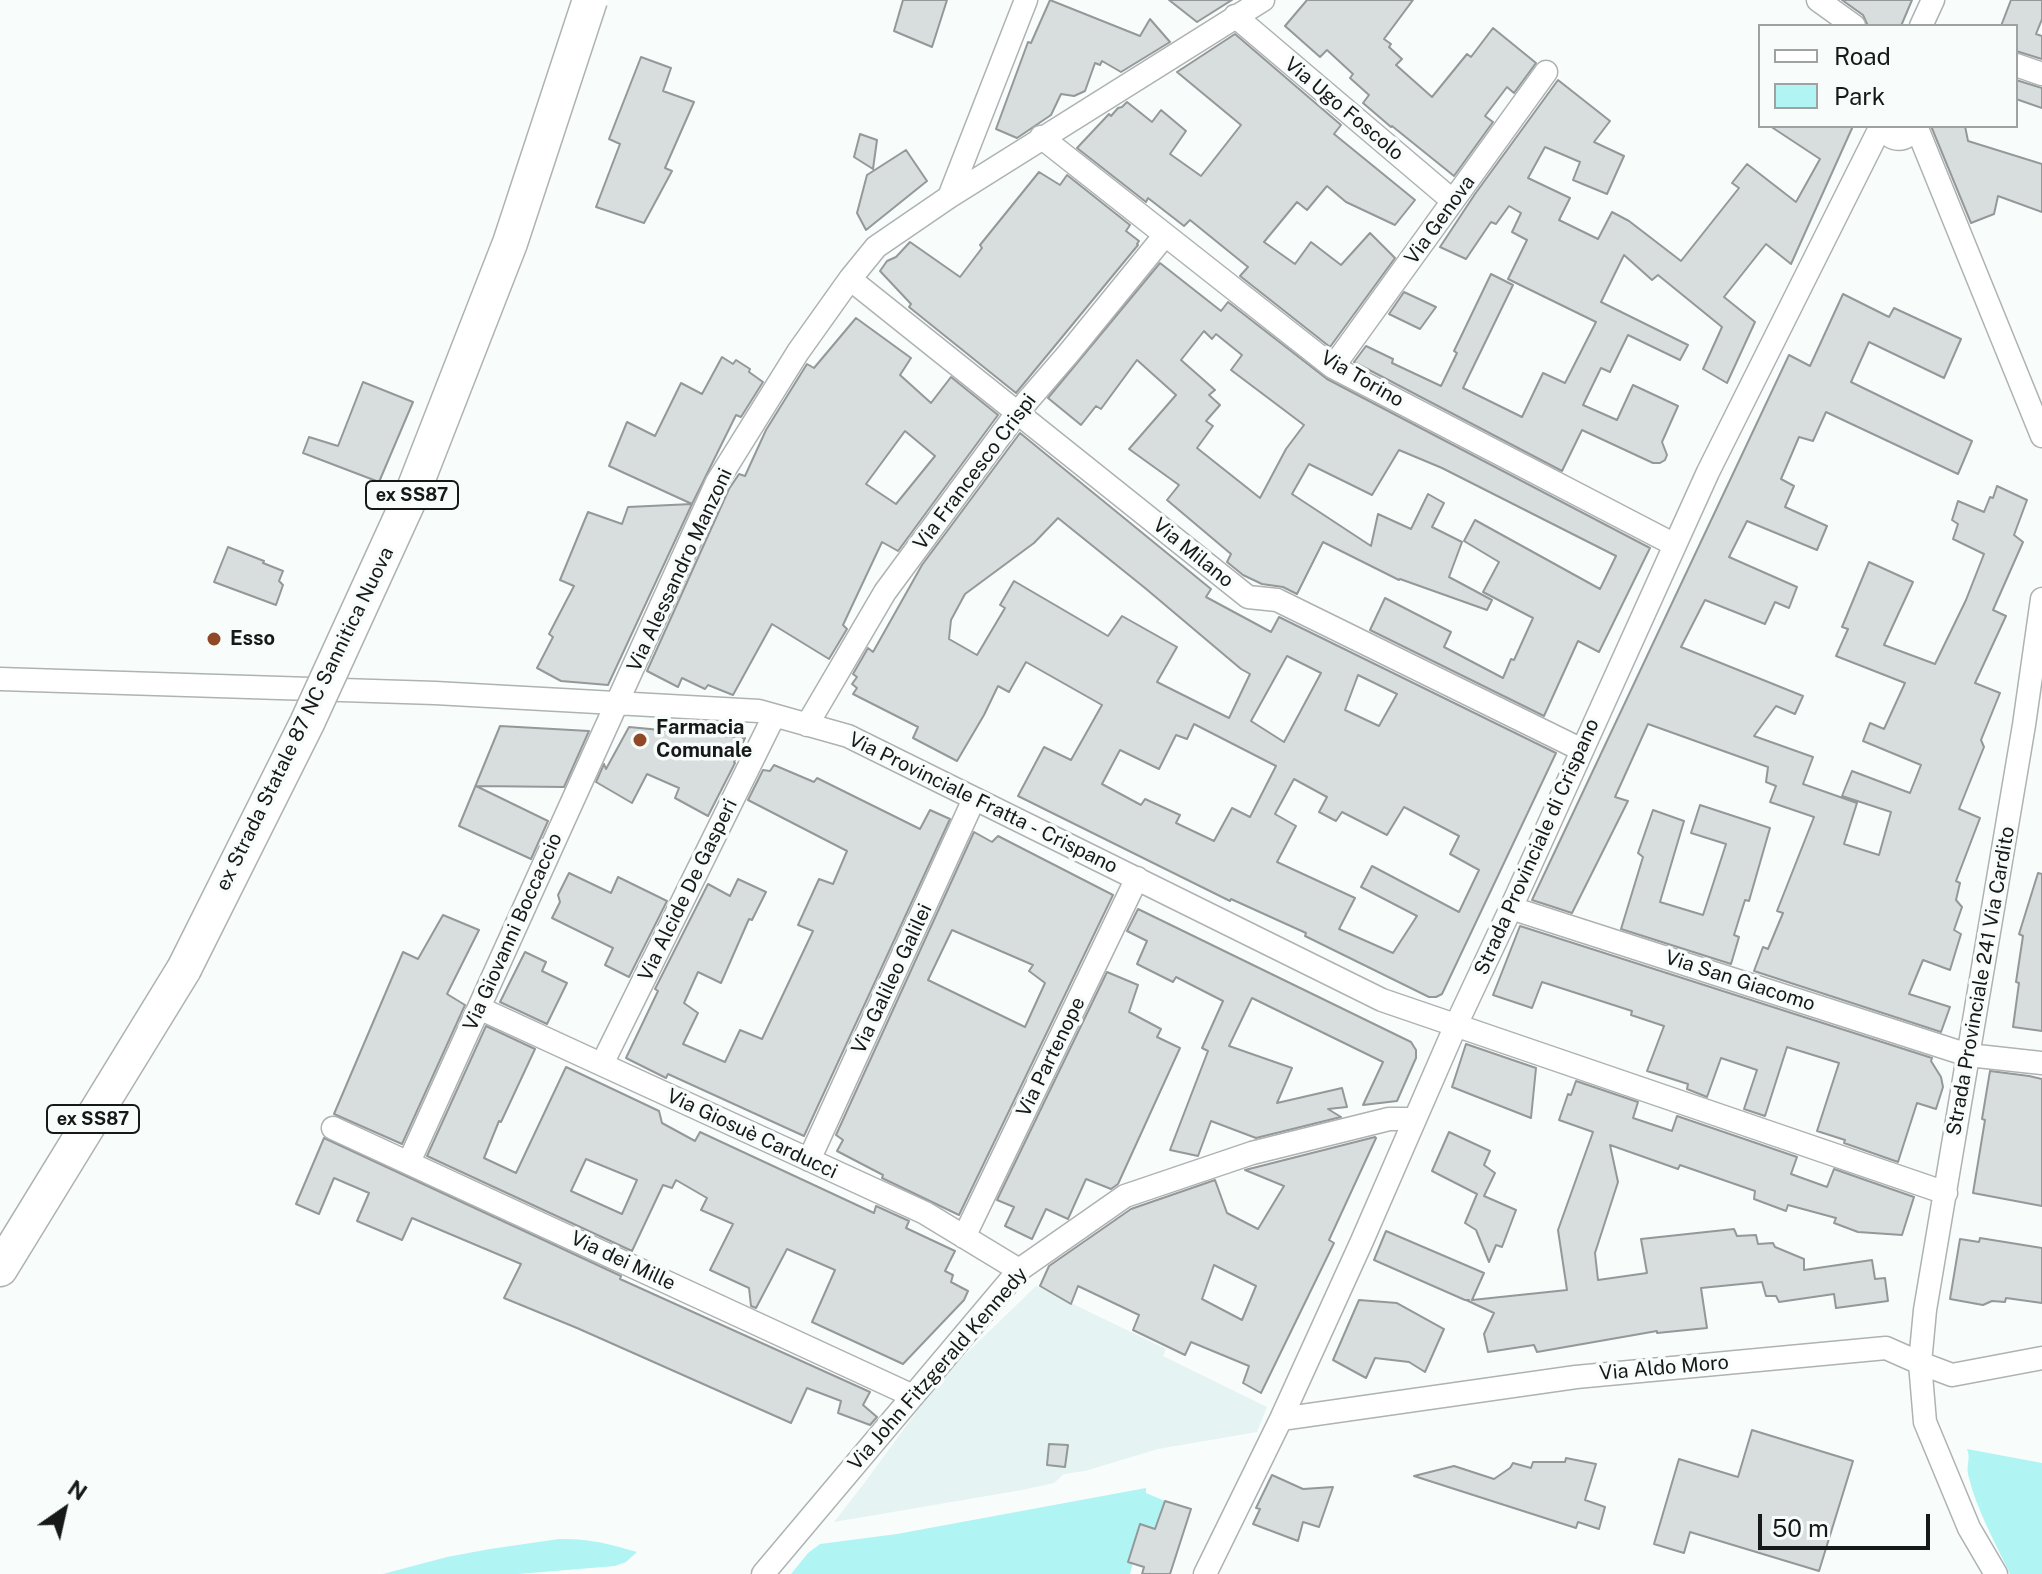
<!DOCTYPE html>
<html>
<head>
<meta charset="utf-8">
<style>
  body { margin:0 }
  #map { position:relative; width:2042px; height:1574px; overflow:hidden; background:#f8fdfc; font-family:"Public Sans",sans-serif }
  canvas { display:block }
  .legend { position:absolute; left:1758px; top:24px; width:260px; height:104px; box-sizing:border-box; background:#f8fdfc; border:2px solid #9ea2a1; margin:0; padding:10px 14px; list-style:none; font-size:24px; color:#171919 }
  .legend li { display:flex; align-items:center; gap:16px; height:40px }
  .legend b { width:40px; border:2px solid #9ea2a1 }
  .north { position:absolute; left:24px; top:1470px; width:80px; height:80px; -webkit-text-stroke:6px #f8fdfc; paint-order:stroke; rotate:34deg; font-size:22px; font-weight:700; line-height:32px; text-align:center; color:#171919 }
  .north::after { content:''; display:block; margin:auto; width:28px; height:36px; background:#171919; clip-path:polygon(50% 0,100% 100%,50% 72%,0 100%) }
  .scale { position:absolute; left:1758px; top:1514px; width:172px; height:36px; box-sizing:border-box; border:4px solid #171919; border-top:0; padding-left:10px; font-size:24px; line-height:28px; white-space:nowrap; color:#171919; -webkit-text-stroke:6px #f8fdfc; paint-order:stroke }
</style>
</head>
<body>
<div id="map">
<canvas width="2042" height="1574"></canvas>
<ul class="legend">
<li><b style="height:10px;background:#fff"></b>Road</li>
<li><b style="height:22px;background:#b0f4f3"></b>Park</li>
</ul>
<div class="north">N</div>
<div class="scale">50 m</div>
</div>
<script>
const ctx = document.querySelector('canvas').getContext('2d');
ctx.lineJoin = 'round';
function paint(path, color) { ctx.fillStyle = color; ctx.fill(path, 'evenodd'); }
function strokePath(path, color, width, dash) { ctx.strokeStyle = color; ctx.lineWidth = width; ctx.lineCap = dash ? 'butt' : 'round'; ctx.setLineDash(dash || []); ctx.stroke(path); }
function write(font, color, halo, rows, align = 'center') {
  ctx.font = font + ' "Public Sans",sans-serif'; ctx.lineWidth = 7; ctx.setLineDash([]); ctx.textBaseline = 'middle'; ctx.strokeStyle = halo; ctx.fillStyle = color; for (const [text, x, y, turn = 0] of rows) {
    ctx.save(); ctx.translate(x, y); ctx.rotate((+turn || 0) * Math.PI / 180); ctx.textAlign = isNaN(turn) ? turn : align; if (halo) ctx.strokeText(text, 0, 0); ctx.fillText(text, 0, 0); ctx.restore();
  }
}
paint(new Path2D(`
  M1036 1286 1166 1349 1163 1356 1267 1407 1257 1432 1158 1449 1085 1471 1064 1474 1054 1483 1022 1490 834 1522 865 1482 942 1377Z`), '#e5f3f2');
paint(new Path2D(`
  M1967 1449 2042 1463V1574H2010C1995 1542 1976 1509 1968 1474 1966 1465 1971 1459 1967 1449Z
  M1146 1488V1493L1165 1501 1155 1529 1133 1563 1130 1574H791L808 1553 820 1544 897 1534Z
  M559 1539C587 1538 611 1544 637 1552L626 1562 615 1566 518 1574H383L447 1557 490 1549Z`), '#b0f4f3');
const building = new Path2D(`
  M903 0H947L932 47 894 31Z
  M1050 0 1140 36 1150 19 1170 42 1121 72 1102 61 1100 65 1095 63 1085 91 1074 96 1061 94 1051 115 1017 138 996 129 1028 42 1031 43Z
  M1169 0H1232L1197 22Z
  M1307 0H1413L1384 39 1391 44 1389 47 1402 59 1396 65 1432 97 1467 54 1471 57 1493 28 1536 63 1514 93 1507 87 1485 116 1493 122 1454 176 1392 126 1391 127 1363 103 1369 95 1350 78 1353 74 1327 50 1320 57 1285 26Z
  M1842 0H1912L1901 26H1868L1863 15Z
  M2011 0H2042V19L2036 34 2042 36V59L2016 51V26H2001Z
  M1235 34 1341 125 1334 134 1415 200 1395 225 1346 202 1327 186 1307 210 1297 202 1264 242 1295 264 1311 242 1341 265 1370 233 1395 258 1330 347 1240 276 1248 267 1190 220 1184 226 1148 198 1146 202 1077 148 1109 114 1111 116 1118 108 1122 107 1127 102 1152 122 1161 110 1186 131 1170 154 1201 176 1241 125 1177 72Z
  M641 57 671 68 663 91 694 102 665 168 672 171 644 223 596 207 620 144 609 139Z
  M1558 80 1610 121 1594 142 1624 156 1607 194 1573 180 1580 162 1545 147 1528 178 1570 198 1559 220 1598 239 1612 212 1629 221 1681 261 1739 188 1732 183 1747 164 1796 202 1820 159 1770 126H1853L1791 264 1766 244 1724 297 1755 322 1727 383 1703 369 1722 327 1658 275 1652 280 1624 255 1601 302 1688 345 1680 360 1628 335 1610 372 1601 368 1583 405 1617 420 1633 385 1678 406 1662 442 1667 455 1665 460 1660 463H1653L1582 430 1562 471 1354 362 1366 346 1393 359 1392 363 1441 386 1457 353 1454 351 1491 274 1513 285 1463 388 1522 417 1543 373 1565 383 1596 322 1508 279 1527 240 1512 232 1521 213 1509 206 1496 224 1491 222 1466 259 1440 247 1475 194Z
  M2016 80 2042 88V108L2016 99Z
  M1931 126H1965L1968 141 2042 164V212L1998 196 1994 214 1971 223Z
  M860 134 877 140 873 169 854 157Z
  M906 150 927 181 866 230 857 213 867 175Z
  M1039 172 1060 185 1067 175 1130 225 1126 231 1139 241 1137 244 1138 245 1016 393 909 307 911 304 880 271 887 261 896 257 910 242 960 277 982 248 980 245Z
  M1160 263 1221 311 1228 302 1327 379 1650 548 1599 652 1578 641 1544 716 1370 630 1385 598 1451 632 1444 647 1503 678 1511 659 1514 660 1533 618 1483 592 1499 562 1464 541 1475 520 1600 589 1616 556 1442 468 1399 450 1372 495 1309 464 1292 494 1371 546 1378 514 1411 529 1428 494 1444 503 1432 527 1462 542 1449 577 1492 600 1487 610 1400 579 1399 580 1323 542 1297 594 1283 587 1262 584 1243 575 1227 562 1231 554 1167 500 1179 485 1129 449 1176 395 1137 360 1101 409 1096 406 1081 425 1048 398ZM1204 331 1212 339 1216 334 1242 355 1231 370 1304 425 1286 449 1260 498 1197 448 1213 426 1206 421 1220 405 1209 395 1215 390 1181 360Z
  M1404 292 1436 307 1420 329 1389 314Z
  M1843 294 1889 317 1894 308 1961 339 1944 378 1869 342 1851 382 1972 441 1958 474 1826 412 1813 441 1799 437 1781 479 1794 486 1785 507 1827 526 1817 550 1747 521 1729 557 1797 587 1789 608 1775 602 1765 624 1705 600 1681 647 1803 696 1795 714 1776 706 1754 736 1813 757 1803 784 1857 803 1844 844 1879 855 1891 812 1842 796 1852 771 1910 793 1921 765 1863 741 1870 723 1884 729 1905 683 1836 656 1848 629 1842 627 1869 562 1913 582 1884 645 1935 664 1966 600 1984 554 1953 539 1958 524 1952 520 1958 501 1984 512 1990 497 1993 498 1997 486 2027 500 2014 535 2023 542 1993 610 2006 616 1975 683 2000 693 1981 740 1984 747 1959 809 1980 818 1956 881 1960 883 1956 900 1962 907 1954 930 1961 934 1950 970 1923 960 1909 994 1950 1007 1941 1032 1754 971 1763 947 1768 949 1783 913 1777 911 1814 817 1770 802 1776 786 1766 782 1768 767 1648 724 1615 797 1628 801 1572 913 1532 900 1789 355 1810 366Z
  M856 318 911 358 900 375 931 403 951 377 998 415 898 551 882 542 843 625 847 629 829 659 772 624 733 695 708 685 705 689 682 678 678 687 647 671 729 489 739 474 745 476 766 430 807 364 814 368ZM905 431 935 456 896 504 866 484Z
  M722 357 733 364 736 360 750 369 749 372 763 382 741 417 736 415 692 504 609 466 627 422 655 436 681 383 702 394Z
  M363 382 413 402 379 482 303 453 309 437 338 446Z
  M1020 433 1211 589 1206 597 1271 632 1279 617 1556 753 1442 994 1436 997H1429L1305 936 1306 933 1231 899 1230 901 1018 796 1044 747 1071 760 1102 705 1026 662 1009 692 998 686 984 715 957 761 913 738 918 727 853 694 857 688 852 684 857 677 853 674 868 648 873 652 922 565ZM1058 518 1145 588 1241 669 1250 674 1229 718 1157 682 1177 647 1122 616 1108 636 1014 581 1000 605 1005 608 977 655 949 639 951 620 965 594 1034 543ZM1287 656 1321 673 1284 742 1251 721ZM1358 675 1397 694 1379 726 1345 710ZM1194 724 1276 766 1250 817 1232 808 1214 841 1176 823 1180 815 1145 799 1141 805 1102 784 1120 750 1159 769 1176 735 1187 739ZM1294 779 1327 797 1319 812 1336 821 1342 812 1387 835 1404 807 1459 836 1450 854 1479 870 1459 912 1372 866 1361 887 1417 916 1393 953 1339 929 1355 898 1277 862 1296 826 1275 814Z
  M692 504 608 685 561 681 537 668 553 637 549 634 574 586 560 580 588 512 622 524 628 507Z
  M228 547 264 561 263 563 283 571 279 581 283 585 276 605 214 582Z
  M500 726 589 731 564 787 476 786 548 821 531 859 459 826Z
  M629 727 745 738 734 762 735 763 708 816 675 798 679 788 647 774 632 803 596 782 604 764 606 769Z
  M774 765 814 782 817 778 920 829 930 810 950 819 804 1136 668 1074 666 1078 626 1058 658 991 655 989 708 884 730 896 738 879 766 892 752 920 749 919 721 983 698 972 684 1003 698 1013 683 1044 725 1062 740 1030 762 1039 813 931 798 925 819 879 833 884 847 851 748 800 763 770 770 771Z
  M1700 805 1770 828 1749 901 1745 900 1734 935 1739 937 1731 964 1621 929 1643 857 1638 853 1653 810 1684 821 1660 902 1703 915 1726 844 1691 833Z
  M974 832 992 842 998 836 1113 895 959 1215 882 1178 883 1175 837 1151 843 1140 836 1135ZM952 930 1033 965 1029 971 1045 983 1025 1027 928 980Z
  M569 873 611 893 618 877 667 901 629 977 605 965 613 948 552 918 560 902 558 895Z
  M2038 873 2042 874V1031L2013 1027 2019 983 2016 982 2023 936 2019 934Z
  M1138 909 1411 1042 1416 1050V1058L1397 1101 1363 1105 1383 1062 1252 998 1229 1046 1292 1068 1277 1103 1342 1088 1347 1107 1328 1109 1341 1117 1256 1138 1211 1121 1198 1156 1170 1150 1208 1051 1202 1048 1223 1001 1176 977 1173 982 1137 964 1147 941 1127 931Z
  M443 915 479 930 447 994 465 1005 402 1144 334 1114 403 952 418 959Z
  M1520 926 1932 1058 1931 1061 1941 1077 1943 1087 1936 1109 1917 1103 1898 1162 1844 1143 1845 1140 1817 1131 1839 1063 1787 1047 1765 1116 1744 1109 1757 1070 1721 1058 1707 1097 1687 1089 1688 1084 1647 1071 1664 1026 1631 1015 1632 1011 1542 982 1532 1008 1493 995Z
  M525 952 546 962 542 971 567 983 547 1024 500 1002Z
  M1107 972 1138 985 1129 1012 1161 1029 1157 1037 1180 1048 1118 1184 1111 1189 1086 1179 1068 1219 1046 1209 1032 1239 1005 1226 1014 1207 997 1200Z
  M486 1026 535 1049 501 1122 499 1121 484 1158 516 1173 566 1067 659 1111 662 1123 695 1141 700 1132 874 1213 876 1206 909 1221 906 1228 955 1251 945 1271 953 1275 951 1282 968 1291 964 1300 903 1364 812 1322 835 1270 787 1249 756 1308 751 1306 749 1288 710 1270 733 1224 701 1210 707 1198 676 1180 672 1188 663 1185 632 1251 427 1156ZM586 1159 637 1180 622 1214 571 1191Z
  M1466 1044 1536 1068 1531 1118 1452 1087Z
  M1990 1071 2029 1076 2042 1079V1206L1973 1193 1985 1120 1982 1119Z
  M1576 1081 1638 1102 1633 1118 1672 1131 1677 1116 1797 1157 1791 1174 1827 1187 1834 1169 1914 1197 1902 1235 1858 1232 1834 1223 1836 1218 1788 1205 1786 1211 1754 1199 1755 1191 1680 1165 1678 1169 1610 1145 1618 1182 1595 1253 1598 1280 1647 1273 1641 1239 1734 1229 1737 1236 1756 1235 1758 1244 1773 1243 1775 1247 1804 1259V1270L1872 1260 1875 1279 1885 1278 1888 1301 1836 1308 1834 1294 1779 1302 1776 1296H1766L1762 1282 1701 1288 1707 1328 1657 1333V1331L1537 1352 1534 1345 1488 1352 1484 1334 1494 1313 1466 1300H1469H1465L1374 1260 1386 1231 1484 1273 1472 1300 1567 1290 1558 1230 1593 1132 1559 1120 1568 1094 1571 1095Z
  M1449 1132 1490 1151 1484 1165 1495 1173 1484 1196 1516 1210 1502 1247 1496 1245 1489 1262 1476 1230 1465 1223 1477 1194 1432 1171Z
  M1375 1137 1376 1138 1329 1240 1334 1243 1261 1393 1243 1383 1249 1366 1191 1342 1185 1355 1133 1330 1139 1315 1078 1286 1071 1304 1040 1286 1049 1266 1131 1209 1215 1180 1227 1213 1258 1229 1284 1186 1245 1170ZM1214 1265 1256 1286 1242 1320 1202 1299Z
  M324 1138 621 1276 620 1279 870 1392 863 1405 877 1417 870 1425 838 1413 841 1401 807 1388 791 1423 577 1328 504 1298 521 1264 412 1218 402 1240 357 1221 369 1193 334 1178 319 1214 296 1204Z
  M1980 1238 2042 1248V1303L2006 1298 2005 1302 1992 1301 1983 1305 1950 1299 1960 1239 1979 1242Z
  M1359 1300 1397 1303 1444 1329 1425 1372 1409 1362 1375 1358 1366 1378 1333 1360Z
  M1752 1430 1853 1461 1819 1571 1690 1532 1684 1553 1654 1544 1679 1459 1738 1477Z
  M1049 1444 1068 1445 1065 1467 1047 1465Z
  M1566 1458 1596 1464 1585 1500 1605 1507 1599 1529 1578 1522 1576 1528 1414 1476 1454 1466 1494 1479 1510 1468 1513 1463 1531 1468 1533 1462H1565Z
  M1272 1475 1303 1489 1333 1487 1319 1527 1303 1522 1298 1541 1253 1524 1260 1509 1256 1508Z
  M1165 1501 1191 1509 1170 1574H1142L1144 1567 1128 1562 1140 1524 1155 1529Z`);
paint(building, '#d8dddd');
strokePath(building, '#949898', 2);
const minor = new Path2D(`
  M1818 0 1854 26
  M1235 16 1453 201
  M1921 26 1933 0
  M2016 65 2042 74
  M1882 126C1890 143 1907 143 1916 126
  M1916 126 2042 436
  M1041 137 1333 367 1675 545
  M949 197 1026 0
  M850 279 1248 597 1277 600 1582 750
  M1333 367 1546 72
  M0 679 435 693 759 711 848 736 1382 1000 1946 1193
  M807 725 885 592 1017 413 1068 354 1165 235
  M1511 908 1968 1055 2042 1063
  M479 1008 925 1213 1019 1270
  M602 1064 774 716
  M333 1128 913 1396
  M809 1160 974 799
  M409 1162 717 482 798 352 850 279 876 247 949 197 1263 0
  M964 1237 1137 878
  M1281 1419 1576 1377 1886 1348 1920 1363 1952 1375 2042 1358
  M763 1574 1019 1270 1125 1196 1252 1153 1389 1119H1414
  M1205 1574 1281 1419 1362 1241 1456 1025 1511 908 1708 472 1881 126
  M1996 1574 1969 1528 1925 1422 1920 1363 1925 1310 2024 725 2042 599`);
const highway = new Path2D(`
  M0 1269 184 969`);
strokePath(minor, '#aeb2b2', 25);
strokePath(highway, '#aeb2b2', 37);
strokePath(minor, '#fff', 22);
strokePath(highway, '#fff', 34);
const highwayBridge = new Path2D(`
  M184 969 307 723 414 489 510 243 590 0`);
strokePath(highwayBridge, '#aeb2b2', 37, []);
strokePath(highwayBridge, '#fff', 34);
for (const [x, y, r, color] of [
  [214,639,8,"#904926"],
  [640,740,8,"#904926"]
]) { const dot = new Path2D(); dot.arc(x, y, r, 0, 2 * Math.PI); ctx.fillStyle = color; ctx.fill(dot); strokePath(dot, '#f8fdfc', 3); }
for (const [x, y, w] of [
  [412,495,92],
  [93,1119,92]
]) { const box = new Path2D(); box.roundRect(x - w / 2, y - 14, w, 28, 6); ctx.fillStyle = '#f8fdfc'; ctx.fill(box); strokePath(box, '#171919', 2); }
write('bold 18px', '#171919', null, [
  ["ex SS87",412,495],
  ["ex SS87",93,1119]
]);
write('20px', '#171919', '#f8fdfc', [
  ["Via Ugo Foscolo",1344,109,40],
  ["Via Genova",1440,220,-54],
  ["Via Torino",1362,379,30],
  ["Via Francesco Crispi",975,472,-53],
  ["Via Milano",1193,553,39],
  ["Via Alessandro Manzoni",680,570,-65],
  ["ex Strada Statale 87 NC Sannitica Nuova",305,719,-64],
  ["Via Provinciale Fratta - Crispano",983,803,26],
  ["Strada Provinciale di Crispano",1537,847,-66],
  ["Via Alcide De Gasperi",688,890,-64],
  ["Via Giovanni Boccaccio",513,932,-66],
  ["Via Galileo Galilei",892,979,-65],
  ["Via San Giacomo",1740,981,18],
  ["Strada Provinciale 241 Via Cardito",1981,981,-80],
  ["Via Partenope",1051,1057,-64],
  ["Via Giosuè Carducci",752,1134,25],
  ["Via dei Mille",623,1261,25],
  ["Via Aldo Moro",1664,1368,-5],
  ["Via John Fitzgerald Kennedy",938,1369,-49]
]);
write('bold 20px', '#171919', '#f8fdfc', [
  ["Esso",230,639],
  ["Farmacia",656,728],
  ["Comunale",656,751]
], 'left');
</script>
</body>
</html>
